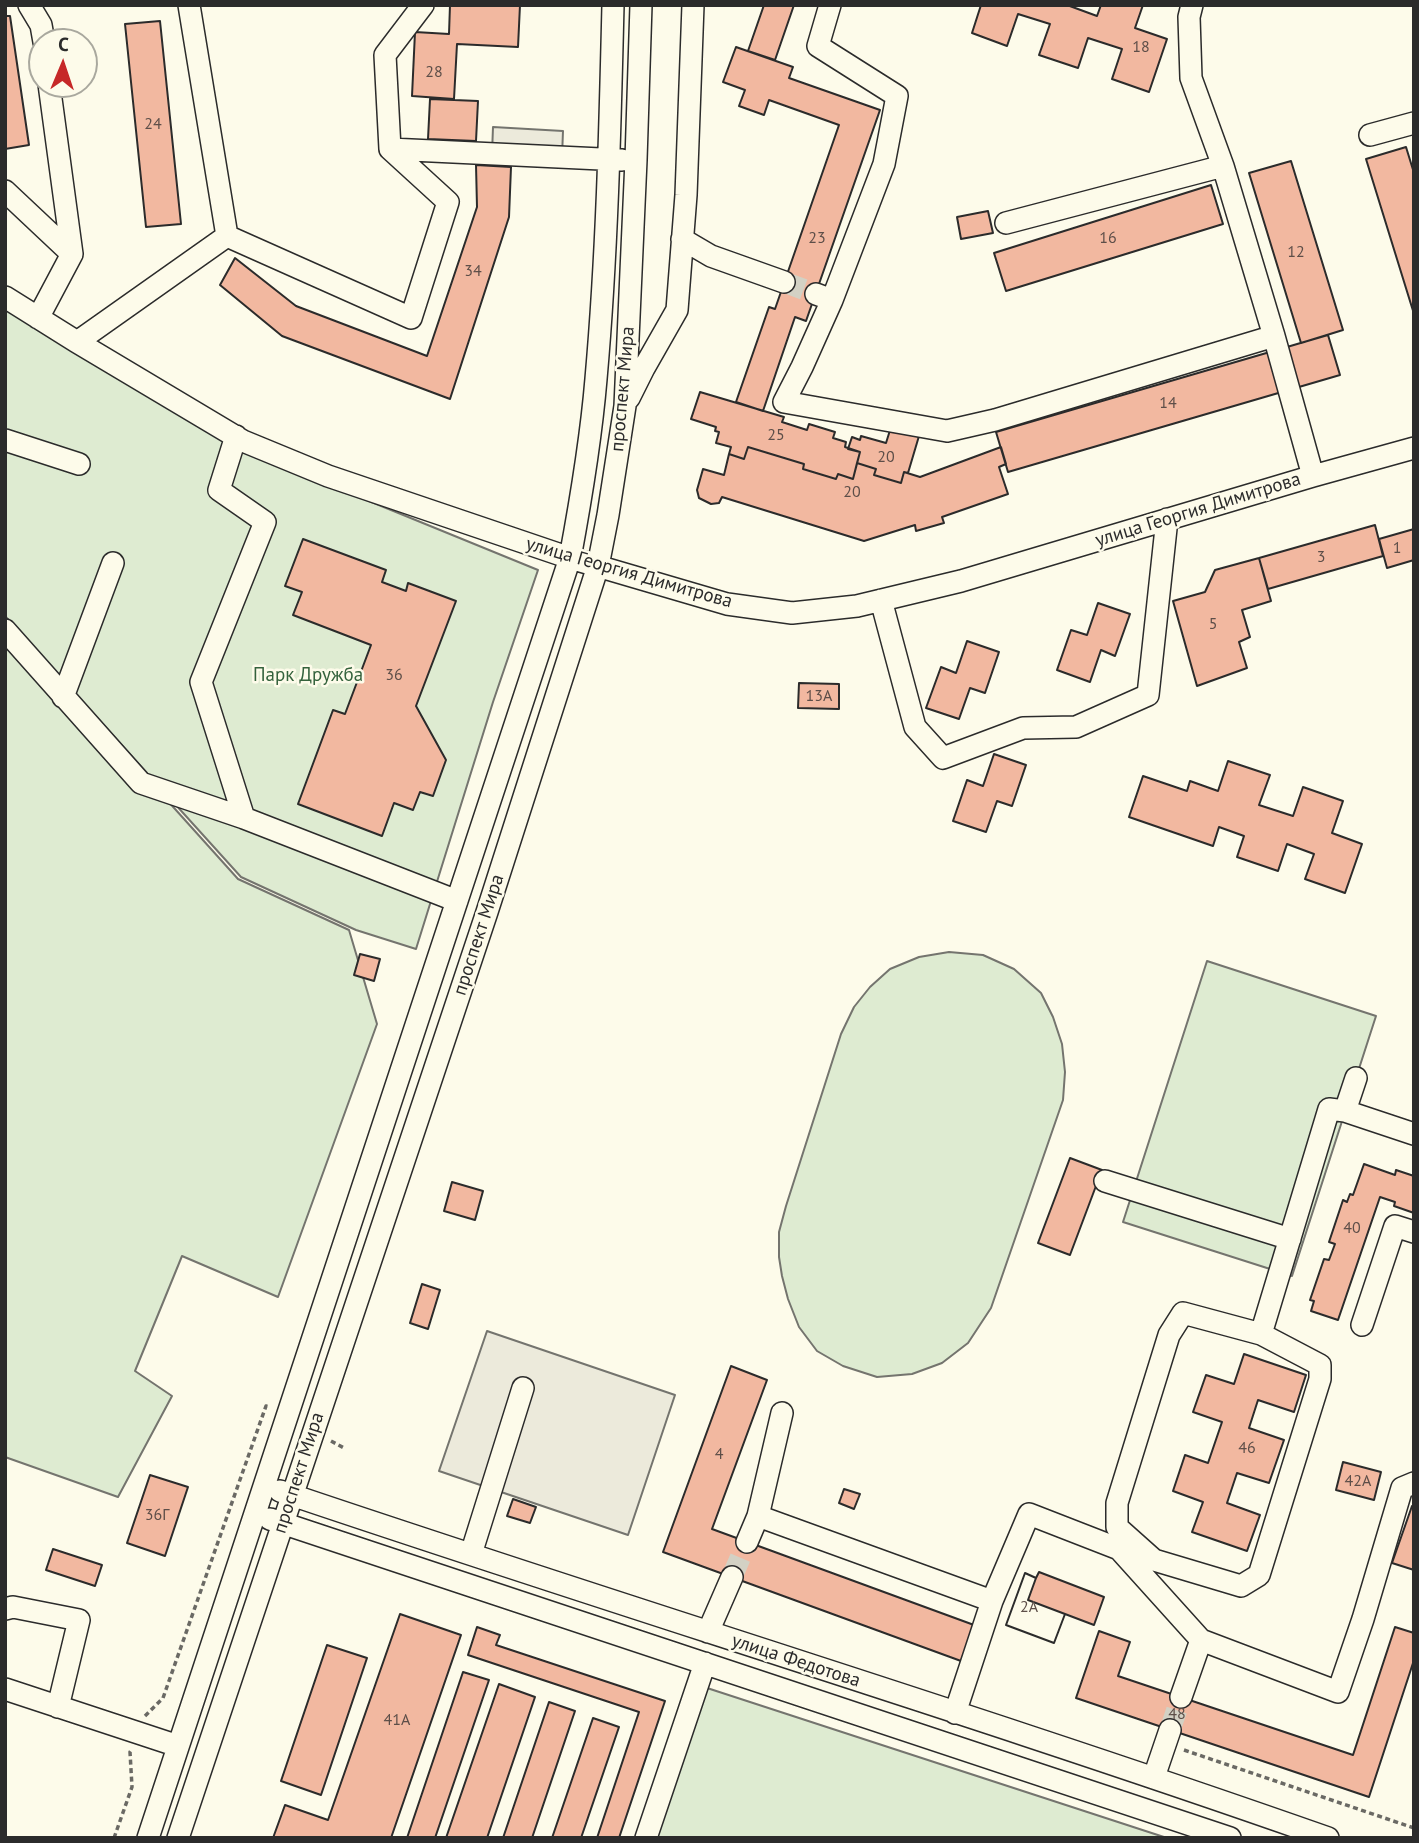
<!DOCTYPE html>
<html>
<head>
<meta charset="utf-8">
<style>
  body { margin:0 }
  #map { position:relative; width:1419px; height:1843px; overflow:hidden; background:#fdfbea; font-family:"PT Sans",sans-serif }
  canvas { display:block }
  .frame { position:absolute; inset:0; border:7px solid #2b2b2b; pointer-events:none }
  .north { position:absolute; left:28px; top:28px; width:70px; height:70px; box-sizing:border-box; background:#fdfbea; border:2px solid #a9a89e; border-radius:50%; rotate:2deg; font-size:19px; font-weight:700; line-height:28px; text-align:center; color:#2b2b2b }
  .north::after { content:''; display:block; margin:auto; width:24px; height:32px; background:#c62828; clip-path:polygon(50% 0,100% 100%,50% 72%,0 100%) }
</style>
</head>
<body>
<div id="map">
<canvas width="1419" height="1843"></canvas>
<div class="frame"></div>
<div class="north">С</div>
</div>
<script>
const ctx = document.querySelector('canvas').getContext('2d');
ctx.lineJoin = 'round';
function paint(path, color) { ctx.fillStyle = color; ctx.fill(path, 'evenodd'); }
function strokePath(path, color, width, dash) { ctx.strokeStyle = color; ctx.lineWidth = width; ctx.lineCap = dash ? 'butt' : 'round'; ctx.setLineDash(dash || []); ctx.stroke(path); }
function write(font, color, halo, rows, align = 'center') {
  ctx.font = font + ' "PT Sans",sans-serif'; ctx.lineWidth = 5; ctx.setLineDash([]); ctx.textBaseline = 'middle'; ctx.strokeStyle = halo; ctx.fillStyle = color; for (const [text, x, y, turn = 0] of rows) {
    ctx.save(); ctx.translate(x, y); ctx.rotate((+turn || 0) * Math.PI / 180); ctx.textAlign = isNaN(turn) ? turn : align; if (halo) ctx.strokeText(text, 0, 0); ctx.fillText(text, 0, 0); ctx.restore();
  }
}
const green = new Path2D(`
  M5 306 244 450 538 570 493 702 416 949 356 930 241 877 5 616Z
  M5 620 238 879 349 930 377 1024 278 1297 182 1256 135 1371 172 1396 118 1497 5 1457Z
  M949 952 983 955 1014 969 1041 993 1053 1017 1062 1044 1065 1072 1063 1100 991 1308 968 1343 942 1363 912 1374 877 1377 843 1366 817 1351 799 1327 788 1299 782 1276 779 1257V1232L786 1206 841 1034 854 1007 870 987 890 969 919 957Z
  M1207 961 1376 1016 1292 1276 1123 1222Z
  M704 1687 1167 1838H654Z`);
paint(green, '#deebd1');
strokePath(green, '#74746e', 2);
const parking = new Path2D(`
  M493 127 563 131 562 157 492 154Z
  M487 1331 675 1395 628 1535 439 1471Z`);
paint(parking, '#eceadb');
strokePath(parking, '#74746e', 2);
const building = new Path2D(`
  M450 5H520L518 47 457 44 454 99 412 96 415 32 449 34Z
  M764 5H794L775 60 748 51Z
  M981 5H1067L1097 16 1101 5H1143L1135 28 1167 39 1149 92 1112 79 1122 49 1088 38 1078 68 1039 55 1050 24 1018 14 1007 46 972 33Z
  M5 16H10L29 145 5 149Z
  M160 21 181 224 146 227 125 24Z
  M736 47 793 67 789 78 880 110 806 321 795 317 763 411 736 402 769 307 775 309 839 125 769 100 764 115 739 106 745 90 723 82Z
  M430 99 478 101 476 141 428 139Z
  M1406 147 1414 173V314L1366 159Z
  M1291 161 1343 330 1301 343 1249 173Z
  M476 165 511 167 509 217 450 399 282 336 220 285 235 258 296 306 427 356 477 207Z
  M1211 185 1223 224 1006 291 994 253Z
  M988 211 993 233 961 239 957 217Z
  M1328 335 1340 375 1008 472 996 432Z
  M700 392 784 417 782 422 807 430 809 424 835 432 833 438 846 442 845 447 860 452 853 479 838 474 836 479 803 469 804 464 748 447 744 459 729 454 731 447 716 443 719 432 715 431 716 427 691 419Z
  M891 427 919 436 908 473 904 472 901 483 874 475 876 469 857 463 860 452 848 449 852 437 860 440 861 436 886 443Z
  M748 447 804 464 803 469 836 479 838 474 853 479 857 463 876 469 874 475 901 483 904 472 920 477 1001 447 1006 464 999 467 1008 494 942 517 944 523 916 531 915 525 864 541 722 497 719 503 711 504 699 498 697 490 703 469 724 475 729 454 744 459Z
  M1375 525 1383 556 1268 589 1259 558Z
  M1414 529V560L1387 568 1379 539Z
  M303 539 386 570 382 582 406 591 408 583 456 601 416 706 446 760 433 796 420 792 413 810 394 803 382 836 298 804 333 710 345 714 371 645 293 615 302 592 285 586Z
  M1259 558 1271 601 1242 610 1250 637 1239 642 1247 668 1197 686 1173 601 1205 592 1215 570Z
  M1098 603 1130 614 1115 656 1101 650 1090 682 1057 670 1071 630 1087 635Z
  M967 641 999 652 985 693 970 688 959 719 926 708 941 667 956 673Z
  M799 683 839 684V709L798 708Z
  M994 754 1026 765 1012 806 997 801 986 832 953 821 967 780 983 786Z
  M1228 761 1270 775 1259 805 1293 816 1303 787 1343 801 1332 833 1362 844 1345 893 1305 879 1314 854 1287 844 1278 871 1237 857 1244 836 1219 827 1213 846 1129 817 1143 776 1187 791 1190 781 1218 791Z
  M360 954 380 959 374 981 354 975Z
  M1070 1158 1102 1170 1070 1255 1038 1243Z
  M1364 1164 1395 1175 1396 1170 1414 1176V1213L1394 1206 1395 1202 1380 1197 1338 1320 1311 1311 1314 1301 1310 1300 1324 1259 1329 1260 1335 1244 1329 1242 1343 1200 1347 1202 1350 1194 1353 1195Z
  M452 1182 483 1191 475 1220 444 1211Z
  M422 1284 440 1290 428 1329 410 1323Z
  M1244 1354 1306 1375 1294 1412 1258 1400 1249 1428 1284 1440 1269 1483 1237 1473 1227 1503 1260 1515 1247 1551 1192 1532 1203 1502 1173 1491 1185 1455 1208 1463 1222 1422 1193 1412 1206 1375 1234 1384Z
  M731 1366 767 1380 712 1529 974 1625 961 1661 663 1552Z
  M1343 1462 1381 1472 1374 1500 1336 1490Z
  M150 1475 188 1487 165 1556 127 1543Z
  M844 1489 860 1494 854 1509 839 1503Z
  M513 1499 536 1507 530 1523 507 1516Z
  M1412 1506 1414 1507V1570L1392 1563Z
  M53 1549 102 1565 95 1586 46 1570Z
  M1039 1572 1104 1597 1094 1625 1065 1614 1054 1643 1006 1625 1025 1573 1036 1578Z
  M1025 1573 1036 1578 1028 1600 1065 1614 1054 1643 1006 1625Z
  M400 1614 461 1635 391 1838H273L285 1805 328 1820Z
  M477 1627 500 1635 496 1645 665 1701 619 1838H597L639 1712 468 1655Z
  M1395 1627 1414 1633V1660L1369 1797 1076 1698 1099 1631 1130 1642 1118 1676 1353 1755Z
  M327 1645 367 1658 321 1795 281 1781Z
  M463 1672 489 1680 435 1838H407Z
  M499 1684 535 1697 487 1838H446Z
  M549 1702 575 1711 532 1838H503Z
  M593 1718 619 1727 581 1838H552Z`);
paint(building, '#f2b8a0');
strokePath(building, '#2b2b2b', 2);
strokePath(new Path2D(`
  M784 282 816 294
  M732 1577 747 1542
  M1170 1730 1181 1697`), '#d3d1c4', 21, [21, 10]);
const minor = new Path2D(`
  M29 5 41 25 44 42
  M189 5 227 236
  M830 5 818 46 897 96 884 164 832 300
  M1192 5 1189 17 1191 78 1223 166
  M49 84 72 254
  M1370 135 1414 123
  M390 149 622 160
  M5 191 72 254 38 318
  M1006 223 1223 166 1274 336
  M682 239 711 256 784 282
  M816 294 832 300 802 367 784 402 947 431 995 420 1274 336 1313 476
  M5 297 77 342 243 441 328 476 570 558 727 604 792 613 857 606 961 581 1313 476 1414 448
  M77 342 227 236 411 318 448 202 390 149 385 55 423 5
  M629 398 644 368 677 310 686 195 693 5
  M236 436 219 490 265 522 201 682 244 818 457 901
  M5 440 79 464
  M881 600 915 727 943 758 1023 728 1076 727 1148 695 1167 519
  M5 630 141 783 244 818
  M63 697 113 563
  M1345 1111 1356 1078
  M1105 1181 1290 1239
  M1183 1313 1261 1334 1320 1365V1379L1259 1575 1241 1586 1154 1560 1117 1527V1503L1169 1335Z
  M1362 1325 1395 1226 1414 1232
  M1261 1334 1329 1109 1345 1111 1414 1134
  M280 1491C629 1609 981 1716 1328 1838
  M758 1516 782 1413
  M270 1519 1230 1838
  M747 1542 758 1516 992 1601 1029 1514 1119 1549 1201 1640
  M471 1554 523 1388
  M5 1609 13 1607 79 1620 58 1707
  M708 1632 732 1577
  M5 1689 178 1746
  M1181 1697 1201 1640 1338 1692 1363 1619 1402 1488 1414 1483
  M955 1713 992 1601
  M1154 1777 1170 1730
  M148 1838 570 558C581 499 591 439 596 379 607 255 610 130 613 5
  M178 1838 487 912 598 566 608 515 625 406 636 160 641 5
  M646 1838 705 1663`);
strokePath(minor, '#2b2b2b', 24);
strokePath(new Path2D(`
  M331 1441 344 1448
  M145 1716 163 1698 266 1406 269 1407
  M1184 1750 1414 1828
  M114 1838 132 1787 130 1752 132 1749`), '#6a6964', 3.5, [5, 3.5]);
strokePath(minor, '#fdfbea', 21);
write('16px', '#5d4e48', null, [
  ["18",1141,47],
  ["28",434,72],
  ["24",153,124],
  ["23",817,238],
  ["16",1108,238],
  ["12",1296,252],
  ["34",473,271],
  ["14",1168,403],
  ["25",776,435],
  ["20",886,457],
  ["20",852,492],
  ["1",1397,548],
  ["3",1321,557],
  ["5",1213,624],
  ["36",394,675],
  ["13А",819,696],
  ["40",1352,1228],
  ["46",1247,1448],
  ["4",719,1454],
  ["42А",1358,1481],
  ["36Г",157,1515],
  ["2А",1029,1607],
  ["48",1177,1714],
  ["41А",397,1720]
]);
write('19px', '#2b2b2b', '#fdfbea', [
  ["проспект Мира",623,389,-85],
  ["улица Георгия Димитрова",1198,510,-17],
  ["улица Георгия Димитрова",629,573,16],
  ["проспект Мира",479,935,-72],
  ["проспект Мира",299,1473,-72],
  ["улица Федотова",796,1661,18]
]);
write('19px', '#34623c', '#fdfbea', [
  ["Парк Дружба",308,676]
]);
</script>
</body>
</html>
